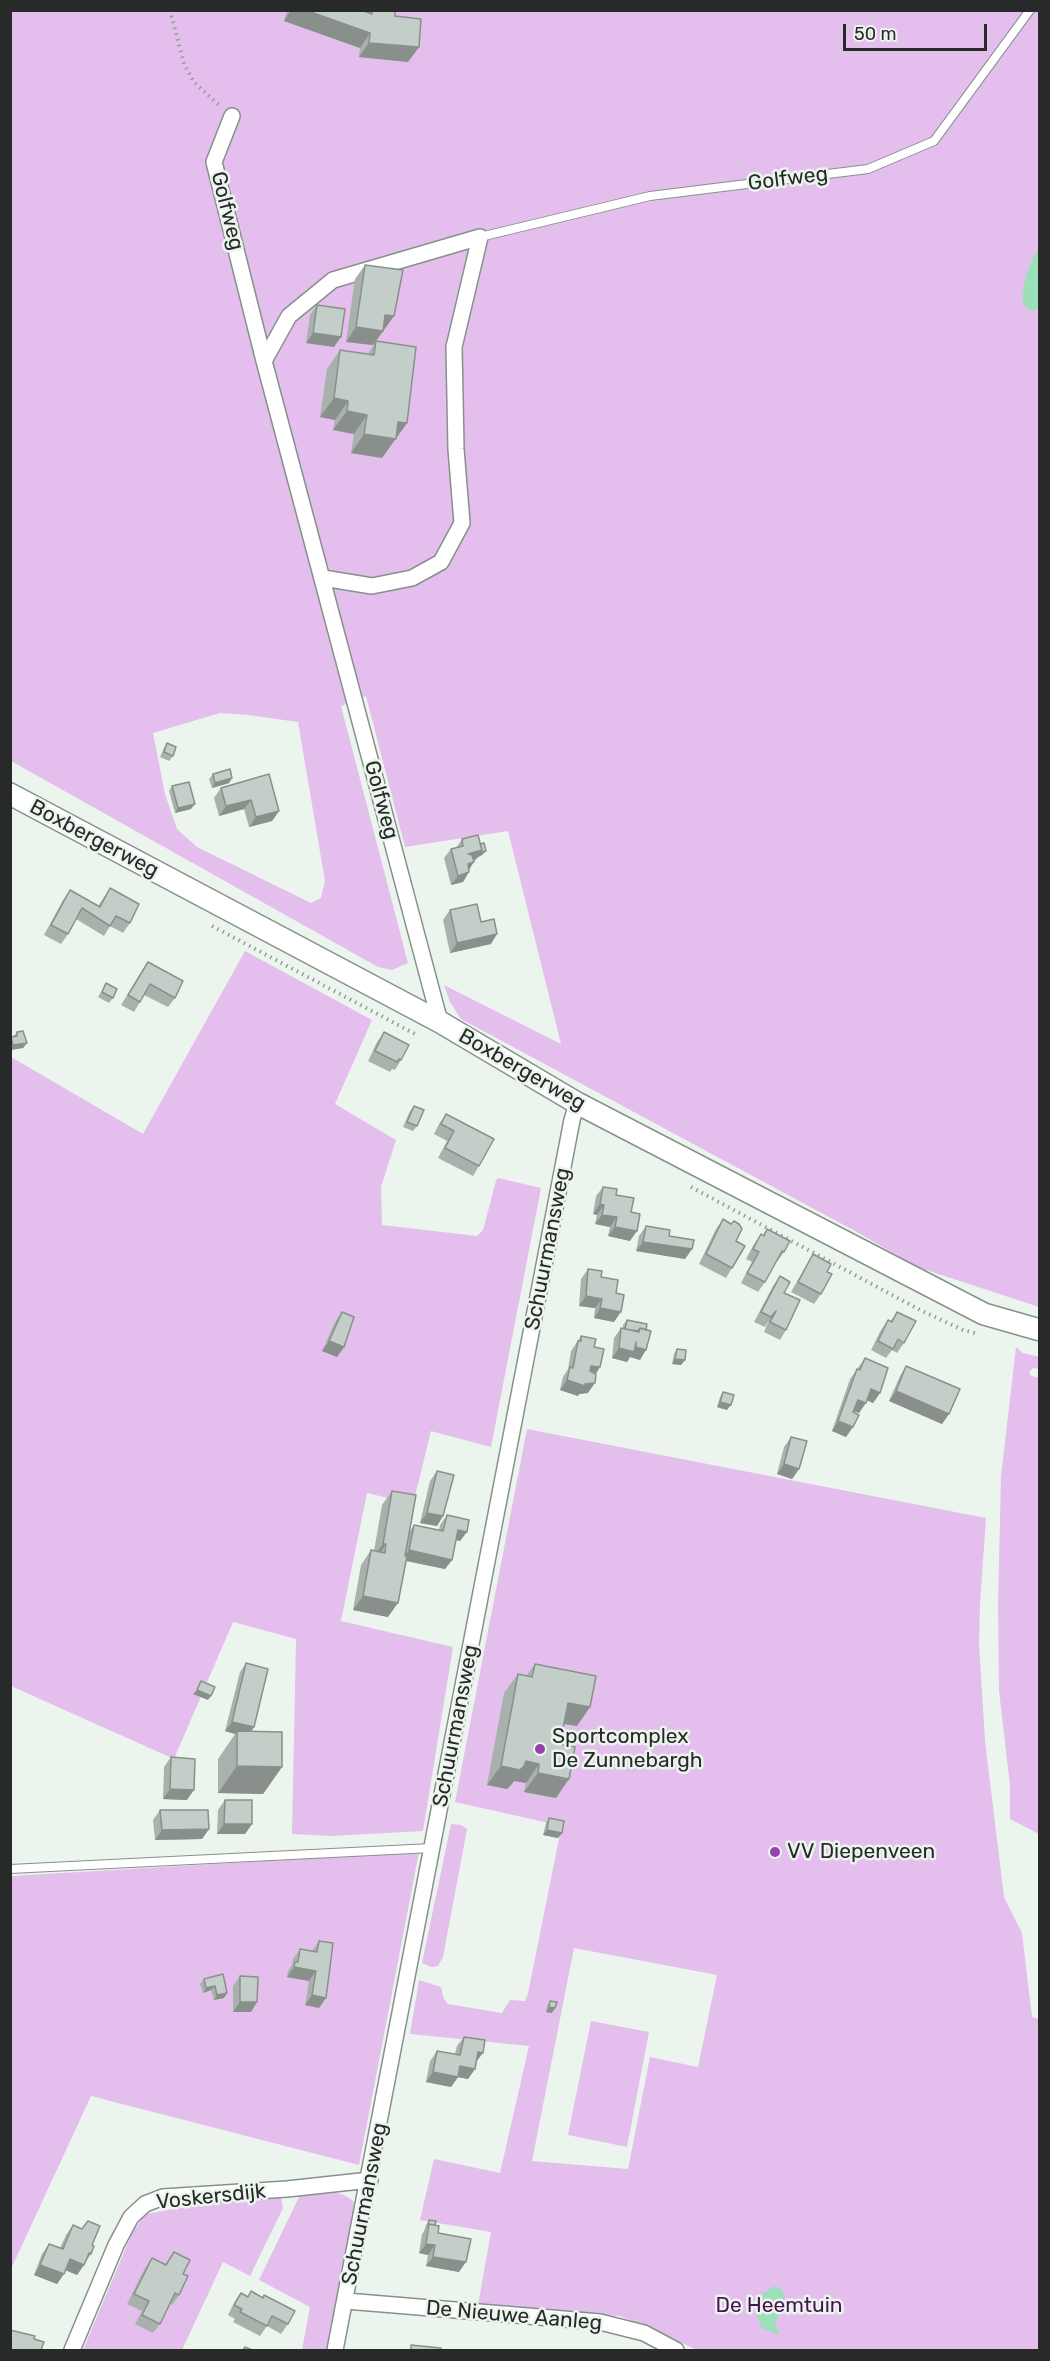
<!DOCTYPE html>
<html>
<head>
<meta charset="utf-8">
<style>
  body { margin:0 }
  #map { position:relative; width:1050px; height:2361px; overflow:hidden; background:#ebf5ee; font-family:Rubik,sans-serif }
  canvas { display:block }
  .frame { position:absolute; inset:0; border:12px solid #272a28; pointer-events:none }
  .scale { position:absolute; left:843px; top:24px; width:144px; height:27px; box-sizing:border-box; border:3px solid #272a28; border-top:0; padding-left:8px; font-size:18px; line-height:21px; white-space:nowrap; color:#272a28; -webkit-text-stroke:4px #ebf5ee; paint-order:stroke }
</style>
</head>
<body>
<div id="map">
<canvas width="1050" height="2361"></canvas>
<div class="frame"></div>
<div class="scale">50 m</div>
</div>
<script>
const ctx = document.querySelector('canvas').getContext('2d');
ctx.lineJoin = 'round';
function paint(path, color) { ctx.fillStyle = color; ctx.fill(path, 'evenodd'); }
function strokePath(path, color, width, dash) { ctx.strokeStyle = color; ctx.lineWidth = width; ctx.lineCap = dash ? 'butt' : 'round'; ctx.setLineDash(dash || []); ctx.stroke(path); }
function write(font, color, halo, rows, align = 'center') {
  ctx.font = font + ' Rubik,sans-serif'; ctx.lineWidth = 5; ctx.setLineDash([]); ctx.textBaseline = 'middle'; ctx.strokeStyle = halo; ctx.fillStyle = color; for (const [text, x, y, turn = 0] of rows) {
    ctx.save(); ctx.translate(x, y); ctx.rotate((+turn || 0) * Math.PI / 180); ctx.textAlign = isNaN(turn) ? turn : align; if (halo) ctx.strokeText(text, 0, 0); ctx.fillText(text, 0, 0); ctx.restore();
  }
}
paint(new Path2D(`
  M11 11H1039V1307L917 1267 855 1231 461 1019 450 1002 444 985 561 1044 508 831 405 847 366 696 341 706 408 963 392 970 378 967 11 761ZM220 713 248 715 298 722 325 881 321 898 311 903 197 847 177 829 165 794 153 733Z
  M245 951 372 1020 335 1104 396 1140 381 1187 382 1225 477 1236 483 1230 496 1181 498 1178 541 1188 491 1447 431 1431 413 1504 367 1493 341 1621 453 1647 423 1831 332 1836 292 1834 296 1639 233 1622 174 1759 11 1686V1057L143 1134Z
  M1016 1347 1023 1353 1040 1357 1039 1369 1033 1368 1029 1372 1031 1376 1040 1378 1039 1834 1010 1819V1786L999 1691 998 1605 1001 1476Z
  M527 1429 986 1518 980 1604 979 1645 985 1741 1004 1897 1022 1933 1032 2017 1039 2019V2350H697L647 2327 620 2316 555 2313 478 2305 491 2232 420 2220 434 2159 500 2173 529 2046 410 2034 419 1980 441 1987 444 1999 448 2004 502 2013 510 2000 525 2001 528 1993 560 1834 549 1823 455 1802ZM574 1948 717 1975 698 2067 650 2057 628 2169 532 2161Z
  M451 1824 461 1825 467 1829 443 1957 438 1966 432 1967 422 1963Z
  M419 1852 359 2165 91 2096 11 2269V1876Z
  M591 2021 649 2032 627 2147 568 2135Z
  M338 2193C349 2197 354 2199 357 2210L329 2350H302L310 2307 259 2280 300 2195Z
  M281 2196 283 2208 250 2276 223 2262 182 2350H83L132 2233 145 2214 214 2202Z`), '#e4beed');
paint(new Path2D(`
  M1039 247V307L1034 311H1030L1023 304C1022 282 1028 266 1039 247Z
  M774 2286 781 2289 786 2300 775 2322 780 2335 762 2328C753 2307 754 2298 774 2286Z`), '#9be0b8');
const lane = new Path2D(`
  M480 237 650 196 868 169 934 141 1030 10
  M10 1869 432 1848`);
const street = new Path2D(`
  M232 116 214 162 264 361 440 1022
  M264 361 289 316 333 280 480 237 454 347 456 449 462 523 441 562 412 578 372 586 323 578
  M346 2301 600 2322 644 2333 676 2350
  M72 2350 116 2245 131 2217 145 2204 163 2197 287 2189 370 2180
  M335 2350 572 1120 577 1103`);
const secondary = new Path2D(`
  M10 794 440 1022 577 1103 984 1314 1040 1330`);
strokePath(lane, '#87918b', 10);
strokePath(street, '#87918b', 18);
strokePath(secondary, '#87918b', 24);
strokePath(new Path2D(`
  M170 10 184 64 194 82 220 106
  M212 926 417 1035
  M691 1187 922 1311 963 1330 975 1333`), '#969d98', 4, [1.5, 4.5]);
strokePath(lane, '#fff', 8);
strokePath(street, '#fff', 15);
strokePath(secondary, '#fff', 21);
paint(new Path2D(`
  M287 10H361L369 13 371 10H395V16L419 47 408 62 359 57 360 48 284 21Z
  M365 265 394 316 373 345 346 342 355 279Z
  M317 305 334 347 306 343 310 315Z
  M376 341 407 423 382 458 351 453 354 434 333 430 335 420 320 417 327 369 340 350 368 354Z
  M167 743 173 756 169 761 160 757 164 748Z
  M213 774 232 778 229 783 212 788 209 779Z
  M172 786 191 809 175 813 169 791Z
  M221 788 279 811 272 821 249 827 244 809 219 816 214 798Z
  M462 839 480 844 486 851 482 855 478 857 474 861 463 882 451 885 444 858 451 849 456 848Z
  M110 888 130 923 123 933 110 926 104 936 76 919 68 934 61 944 44 935 63 900 70 890 98 906Z
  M450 910 491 944 450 953 443 920Z
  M148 962 175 998 168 1007 144 995 134 1012 121 1005Z
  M106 983 113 998 109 1003 98 997Z
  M17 1032 27 1043 23 1048 10 1050V1038L13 1037Z
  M384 1032 401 1060 395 1070 392 1069 390 1072 368 1061 377 1042Z
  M414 1106 417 1126 413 1131 403 1127 410 1111Z
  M446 1114 479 1166 473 1176 438 1158 447 1141 434 1134 439 1124Z
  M603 1187 616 1195 631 1212 630 1241 608 1236 610 1227 595 1224 597 1215 593 1214 596 1196Z
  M723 1219 736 1241 732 1268 726 1278 699 1264 716 1229Z
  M646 1226 669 1236 692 1249 685 1259 636 1251 639 1236Z
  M767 1229 784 1252 777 1262 776 1261 765 1282 758 1292 741 1283 752 1262 746 1259 754 1244 761 1234 763 1235Z
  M813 1254 827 1272 821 1294 814 1304 791 1292 807 1264Z
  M588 1269 601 1277 614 1322 594 1318 595 1308 579 1306 581 1279Z
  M780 1276 784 1293 786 1330 780 1340 764 1332 769 1320 765 1327 754 1322 773 1286Z
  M342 1312 344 1347 337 1357 322 1351 335 1322Z
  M897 1312 904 1343 897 1353 892 1350 886 1358 871 1350 881 1330 888 1320 890 1322Z
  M627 1320 647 1324 640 1360 630 1357 627 1362 612 1358 614 1338 621 1328H623V1325Z
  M581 1336 594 1347 596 1374 588 1393 579 1394 578 1396 560 1390 563 1377 568 1369 571 1351Z
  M677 1349 685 1360 681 1365 672 1364 674 1354Z
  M865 1358 880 1393 873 1403 867 1400 859 1413 853 1411V1427L846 1437 832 1431 850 1379Z
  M906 1366 949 1414 942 1424 889 1401 900 1376Z
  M723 1392 727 1410 717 1407 720 1397Z
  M791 1437 799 1469 792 1479 777 1474 784 1447Z
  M437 1471 443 1516 437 1526 420 1523 430 1481Z
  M392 1491 409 1532 414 1525 439 1530 440 1525 447 1515 460 1541 456 1540 452 1560 445 1569 406 1561 388 1617 353 1610 361 1565 371 1550 374 1551 382 1505Z
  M246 1663 254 1727 251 1732 282 1767 263 1794 218 1793V1759L235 1734 225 1731 240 1672Z
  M535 1664 577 1726 564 1724 560 1744 556 1798 524 1792 526 1783 514 1781 511 1785 507 1789 487 1785 504 1693 518 1674 526 1676Z
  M171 1757 187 1800 163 1799 164 1767Z
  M225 1800 252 1824 245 1834H217L218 1810Z
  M160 1810 209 1829 202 1839 155 1840 153 1820Z
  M549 1818 562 1833 558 1838 543 1835 546 1823Z
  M319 1941V2008L305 2005 309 1981 287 1977 288 1971 292 1965 293 1959 300 1949 312 1951Z
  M240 1976 257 2002 251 2012H233V1986Z
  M204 1979 227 1993 224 1998 214 2000 211 1990 203 1993 200 1984Z
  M550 2001 552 2013 546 2012 547 2006Z
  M464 2037 476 2062 475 2069 468 2079 458 2077 451 2087 426 2082 430 2061 437 2051 455 2054 457 2046Z
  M429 2220 435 2225 438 2233 459 2272 426 2266 428 2255 419 2253 422 2234 424 2231 426 2225Z
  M73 2225 92 2245 91 2254 77 2275 65 2270 57 2284 34 2275 42 2254 49 2244 60 2248 66 2235Z
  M174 2252 183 2274 179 2295 172 2305 170 2303 160 2324 153 2333 135 2324 142 2311 127 2304 145 2268 152 2258 165 2265Z
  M251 2291 288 2324 281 2334 267 2326 260 2336 233 2322 235 2319 228 2315 234 2303 241 2293 248 2296Z`), '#a9b1ac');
paint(new Path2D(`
  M291 10H305L370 33 360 48 284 21Z
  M369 43 419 47 408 62 359 57Z
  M385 315 394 316 373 345 346 342 356 327Z
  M313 333 341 337 334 347 306 343Z
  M334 398 348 401 335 420 320 417Z
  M347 411 367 415 354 434 333 430Z
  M398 422 407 423 382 458 351 453 364 434Z
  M232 778 229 783 212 788 215 783Z
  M251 800 244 809 219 816 226 806Z
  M195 804 191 809 175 813 178 808Z
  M279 811 272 821 249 827 256 817Z
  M482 850 486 851 482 855 478 857 475 860 462 864 468 854Z
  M474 862 467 872 468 864Z
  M469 872 463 882 451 885 458 876Z
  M497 934 491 944 450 953 457 943Z
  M27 1043 23 1048 10 1050 13 1045Z
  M600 1204 604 1205 597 1215 593 1214Z
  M602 1215 617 1217 610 1227 595 1224Z
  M615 1227 637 1231 630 1241 608 1236Z
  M643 1242 692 1249 685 1259 636 1251Z
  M586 1296 602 1299 595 1308 579 1306Z
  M600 1308 621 1312 614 1322 594 1318Z
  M329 1341 344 1347 337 1357 322 1351Z
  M636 1347 646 1350 640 1360 630 1357 627 1362 612 1358 619 1348 633 1352Z
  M675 1359 685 1360 681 1365 672 1364Z
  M591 1366 600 1367 594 1377 584 1375Z
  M567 1380 585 1384 595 1383 588 1393 579 1394 578 1396 560 1390Z
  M871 1389 880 1393 873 1403 864 1399Z
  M896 1391 949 1414 942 1424 889 1401Z
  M858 1400 866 1403 859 1413 851 1410Z
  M720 1402 731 1405 727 1410 717 1407Z
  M838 1421 853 1427 846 1437 832 1431Z
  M784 1464 799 1469 792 1479 777 1474Z
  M427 1513 443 1516 437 1526 420 1523Z
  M458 1530 467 1532 460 1541 451 1539Z
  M383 1544H386L376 1559 373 1558Z
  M409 1550 452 1560 445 1569 402 1560Z
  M363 1596 398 1603 388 1617 353 1610Z
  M197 1690 211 1696 208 1700 193 1694Z
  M568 1703 590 1707 577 1726 554 1722Z
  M232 1722 254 1727 247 1737 237 1731 235 1734 225 1731Z
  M526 1761 539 1764 526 1783 514 1781 511 1785 507 1789 487 1785 501 1766Z
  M237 1766 282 1767 263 1794 218 1793Z
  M538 1773 569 1779 556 1798 524 1792Z
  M170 1789 194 1790 187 1800 163 1799Z
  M224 1824H252L245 1834H217Z
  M209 1829 202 1839 155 1840 162 1830Z
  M547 1830 562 1833 558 1838 543 1835Z
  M294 1967 316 1971 309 1981 287 1977Z
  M215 1986 211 1990 203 1993 206 1988Z
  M227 1993 224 1998 214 2000 217 1995Z
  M312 1995 326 1998 319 2008 305 2005Z
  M240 2002H257L251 2012H233Z
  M549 2007 555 2008 552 2013 546 2012Z
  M478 2052 483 2053 476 2062Z
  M460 2066 475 2069 468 2079 457 2077H458L451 2087 426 2082 433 2072Z
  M426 2244 435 2245 428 2255 419 2253Z
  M433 2257 466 2262 459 2272 426 2266Z
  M70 2259 84 2265 77 2275 63 2269Z
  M40 2265 64 2274 57 2284 34 2275Z`), '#89908c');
const building = new Path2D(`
  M305 10H361L372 14V10H395V16L421 19 419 47 369 43 370 33Z
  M365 265 403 270 394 316 385 315 383 331 356 327Z
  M317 305 345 309 341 337 313 333Z
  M376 341 416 347 407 423 398 422 396 439 364 434 367 415 347 411 348 401 334 398 340 350 374 355Z
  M167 743 176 747 173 756 164 752Z
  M230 769 232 778 215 783 213 774Z
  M269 774 279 811 256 817 251 800 226 806 221 788Z
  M189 782 195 804 178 808 172 786Z
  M478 835 482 850 468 854 472 855 474 862 468 864 469 872 458 876 451 849 463 846 462 839Z
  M484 843 486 851 481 852 482 850 480 844Z
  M110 888 139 904 130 923 116 916 110 926 82 908 68 934 51 925 70 890 100 907Z
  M477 904 481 922 494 919 497 934 457 943 450 910Z
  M148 962 183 981 175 998 150 984 140 1002 128 995Z
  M106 983 117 989 113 998 102 992Z
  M23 1031 27 1043 13 1045 11 1037 17 1036V1032Z
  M384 1032 409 1045 401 1060 399 1059 397 1062 375 1051Z
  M414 1106 424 1110 417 1126 407 1122Z
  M446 1114 494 1139 479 1166 445 1148 454 1131 441 1124Z
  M603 1187 617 1189 616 1195 634 1198 631 1212 640 1214 637 1231 615 1227 617 1217 602 1215 604 1205 600 1204Z
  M723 1219 731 1224 734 1221 739 1224 742 1229 736 1241 745 1246 732 1268 706 1254Z
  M646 1226 670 1230 669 1236 694 1240 692 1249 643 1242Z
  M767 1229 790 1241 784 1252 782 1251 765 1282 747 1273 759 1252 753 1249 761 1234 764 1236Z
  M813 1254 831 1264 827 1272 832 1274 821 1294 798 1282Z
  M588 1269 602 1271 601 1277 618 1280 616 1293 624 1295 621 1312 600 1308 602 1299 586 1296Z
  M780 1276 790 1282 784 1293 800 1300 786 1330 770 1322 776 1311 771 1317 761 1312Z
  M342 1312 354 1317 344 1347 329 1341Z
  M897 1312 916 1321 904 1343 898 1339 893 1349 878 1341 888 1320 892 1322Z
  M627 1320 647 1324 646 1330 640 1328 638 1331 625 1329Z
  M621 1328 639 1332 640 1328 651 1331 646 1350 636 1347V1342L634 1352 619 1348Z
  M581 1336 596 1339 594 1347 604 1349 600 1367 591 1366 590 1371 596 1374 595 1383 585 1384V1386L567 1380 570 1367 573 1368 578 1341H581Z
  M677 1349 686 1350 685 1360 675 1359Z
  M865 1358 888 1368 880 1393 871 1389 866 1403 858 1400 853 1412 859 1415 853 1427 838 1421 857 1369 860 1370Z
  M906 1366 960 1389 949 1414 896 1391Z
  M723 1392 734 1395 731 1405 720 1402Z
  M791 1437 807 1441 799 1469 784 1464Z
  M437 1471 454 1475 443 1516 427 1513Z
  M392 1491 416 1495 405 1556H407L398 1603 363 1596 371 1550 385 1553 386 1544H383Z
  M447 1515 469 1520 467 1532 458 1530 452 1560 409 1550 414 1525 443 1531Z
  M246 1663 268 1669 254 1727 232 1722Z
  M535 1664 596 1676 590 1707 568 1703 560 1744 575 1747 569 1779 538 1773 539 1764 526 1761 524 1766 520 1770 501 1766 518 1674 532 1677Z
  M201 1681 215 1687 211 1696 197 1690Z
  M237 1731 282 1732V1767L237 1766Z
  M171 1757 195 1759 194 1790 170 1789Z
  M225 1800H252V1824H224Z
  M160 1810H208L209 1829 162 1830Z
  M549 1818 564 1821 562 1833 547 1830Z
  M319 1941 333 1943 326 1998 312 1995 316 1971 294 1967 295 1962H298L300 1949 317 1952Z
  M223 1974 227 1993 217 1995 215 1986 206 1988 204 1979Z
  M240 1976 258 1977 257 2002H240Z
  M550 2001 557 2002 555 2008 549 2007Z
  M464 2037 485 2040 483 2053 478 2052 475 2069 460 2066 458 2077 433 2072 437 2051 460 2055Z
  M429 2220 436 2221 435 2225 429 2224 428 2226Z
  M88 2221 100 2226 92 2245 94 2246 91 2254 89 2253 84 2265 70 2259 64 2274 40 2265 49 2244 63 2249 73 2225 82 2229Z
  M429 2224 439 2226 438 2233 471 2239 466 2262 433 2257 435 2245 426 2244Z
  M174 2252 190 2260 183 2274 188 2276 179 2295 175 2293 160 2324 142 2315 149 2301 134 2294 152 2258 166 2265Z
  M251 2291 263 2298 264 2295 295 2311 288 2324 272 2316 267 2326 240 2312 242 2309 234 2305 241 2293 248 2297Z
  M10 2330 35 2336 34 2339 44 2342 41 2350H10Z
  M411 2345 441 2348V2350H411Z
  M245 2347 252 2350H243Z`);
paint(building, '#c4cec8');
strokePath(building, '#89908c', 1.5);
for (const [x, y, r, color] of [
  [540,1749,6,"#9840ac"],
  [775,1852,6,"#9840ac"]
]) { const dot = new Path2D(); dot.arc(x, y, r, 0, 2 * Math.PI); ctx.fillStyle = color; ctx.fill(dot); strokePath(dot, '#ebf5ee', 2); }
write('21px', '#272a28', '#ebf5ee', [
  ["Golfweg",788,179,-7],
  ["Golfweg",227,211,76],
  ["Golfweg",381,800,75],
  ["Boxbergerweg",94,839,28],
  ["Boxbergerweg",522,1070,30],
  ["Schuurmansweg",548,1249,-79],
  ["Schuurmansweg",456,1726,-79],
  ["Voskersdijk",211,2197,-6],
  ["Schuurmansweg",365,2204,-79],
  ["De Nieuwe Aanleg",514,2316,5]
]);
write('21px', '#272a28', '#ebf5ee', [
  ["Sportcomplex",552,1737],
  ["De Zunnebargh",552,1761],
  ["VV Diepenveen",787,1852]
], 'left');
write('21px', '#481253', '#ebf5ee', [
  ["De Heemtuin",779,2306]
]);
</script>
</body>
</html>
